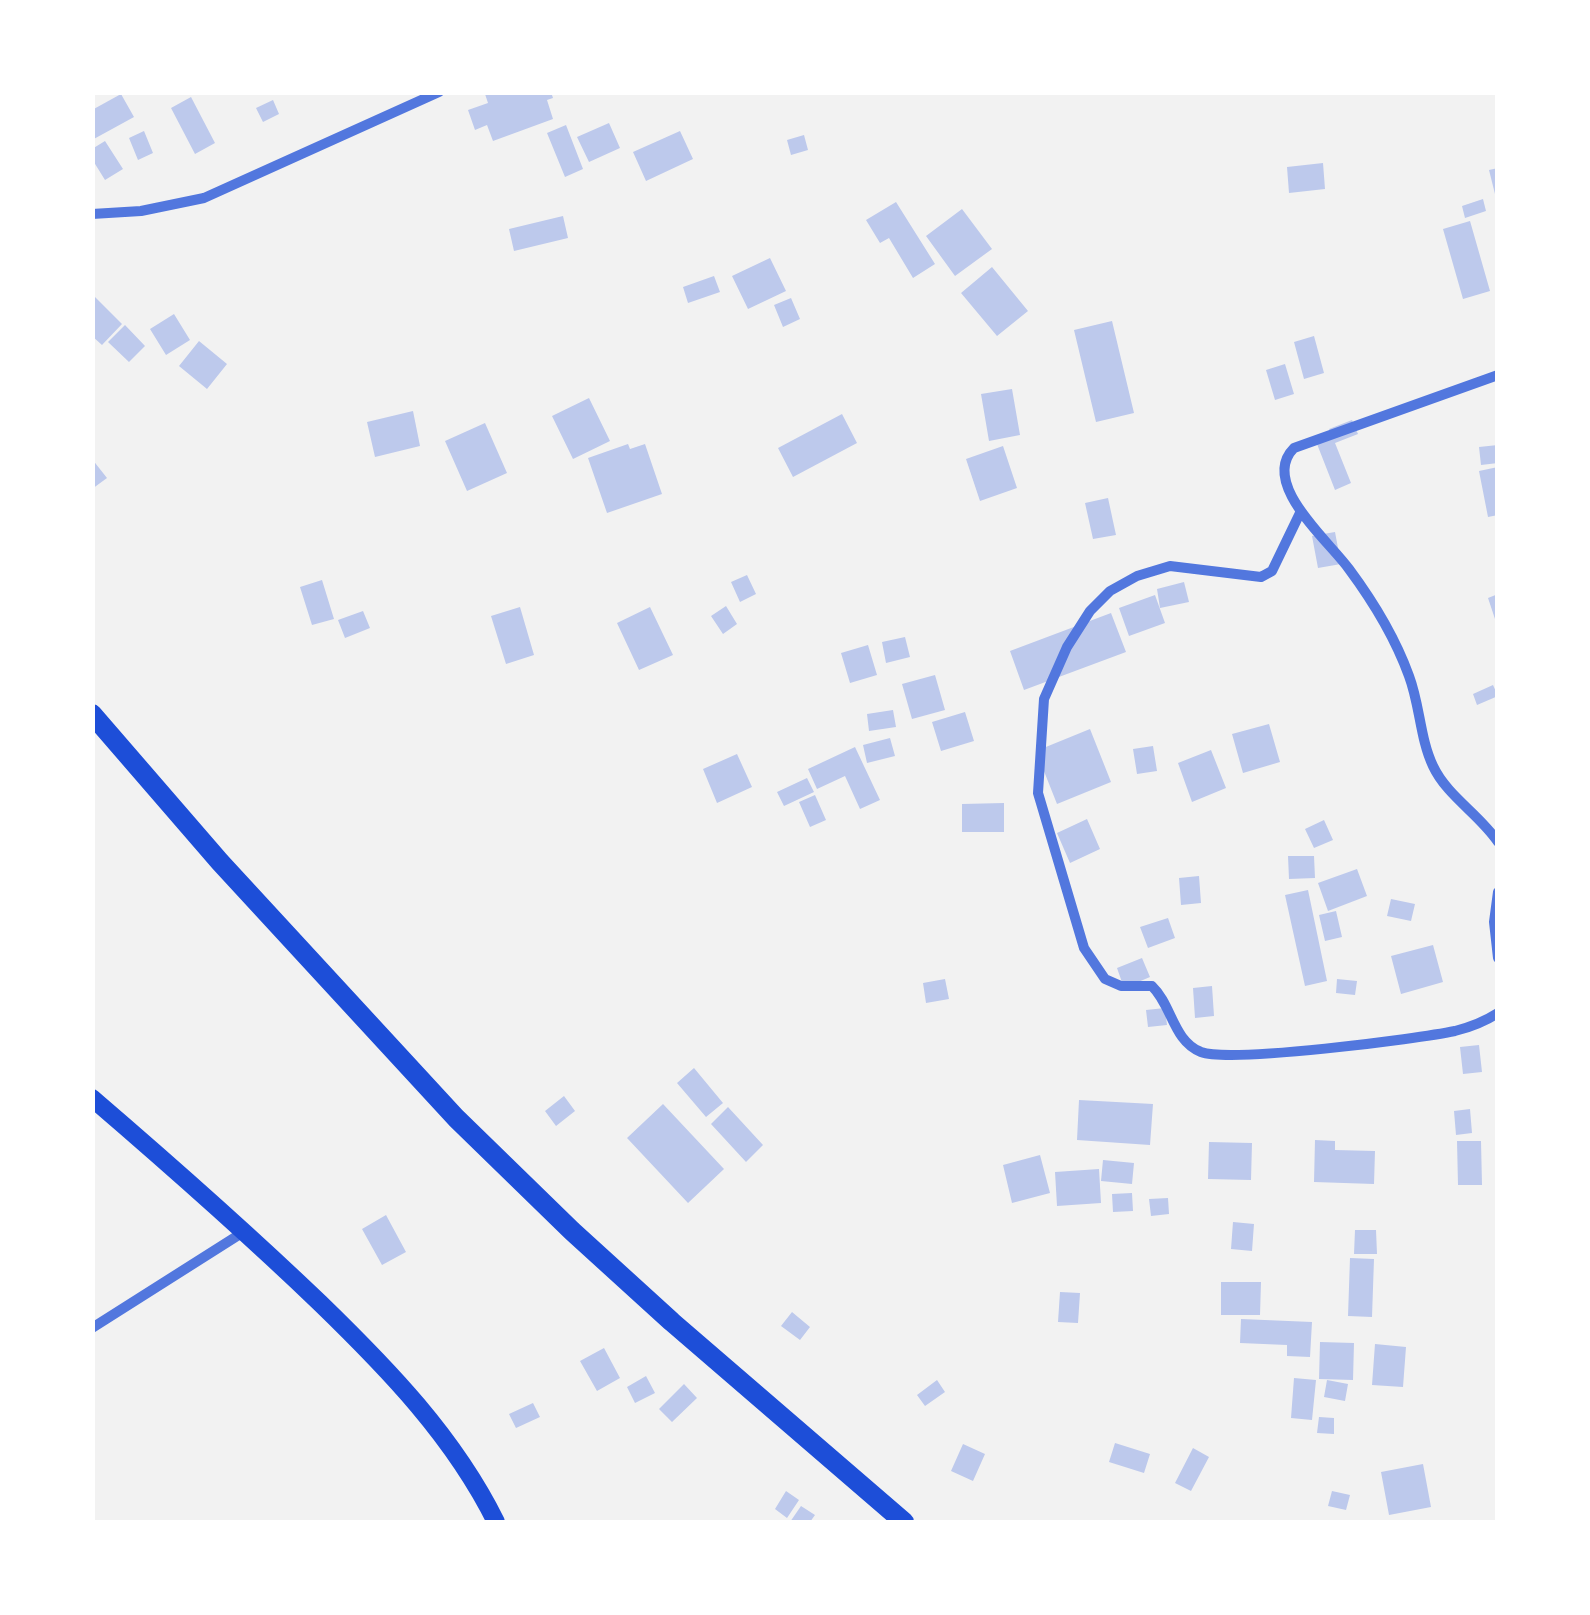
<!DOCTYPE html>
<html>
<head>
<meta charset="utf-8">
<style>
  body { margin:0 }
  #map { position:relative; width:1590px; height:1615px; overflow:hidden; background:#f2f2f2; font-family:Cabin,sans-serif }
  canvas { display:block }
  .frame { position:absolute; inset:0; border:95px solid #fff; pointer-events:none }
</style>
</head>
<body>
<div id="map">
<canvas width="1590" height="1615"></canvas>
<div class="frame"></div>
</div>
<script>
const ctx = document.querySelector('canvas').getContext('2d');
ctx.lineJoin = 'round';
function paint(path, color) { ctx.fillStyle = color; ctx.fill(path, 'evenodd'); }
function strokePath(path, color, width, dash) { ctx.strokeStyle = color; ctx.lineWidth = width; ctx.lineCap = dash ? 'butt' : 'round'; ctx.setLineDash(dash || []); ctx.stroke(path); }
paint(new Path2D(`
  M489 92H551L553 98 547 100 553 119 493 141 487 125 475 130 468 110 488 103 485 94Z
  M121 94 134 117 92 140V110Z
  M191 97 215 143 195 154 171 108Z
  M273 100 279 114 263 122 256 108Z
  M609 123 620 148 589 162 577 137Z
  M566 125 583 169 565 177 547 133Z
  M144 131 153 153 138 160 129 138Z
  M680 131 693 159 646 181 633 152Z
  M804 135 808 150 791 155 787 140Z
  M105 141 123 169 105 180 92 159V149Z
  M1323 163 1325 189 1289 193 1287 167Z
  M1498 168V198H1496L1489 170Z
  M1483 199 1486 211 1465 218 1462 206Z
  M896 202 935 264 913 278 889 238 880 243 866 220Z
  M962 209 992 249 955 276 926 236Z
  M563 216 568 238 514 251 509 229Z
  M1470 221 1490 291 1463 299 1443 229Z
  M770 258 786 291 748 309 732 276Z
  M992 267 1028 311 997 336 961 293Z
  M714 276 720 292 688 303 683 287Z
  M92 294 122 324 102 345 92 336Z
  M791 298 800 319 783 327 774 305Z
  M174 314 190 340 166 355 150 329Z
  M1112 321 1134 413 1096 422 1074 330Z
  M125 325 145 346 129 362 108 342Z
  M1314 336 1324 373 1304 379 1294 342Z
  M199 341 227 364 207 389 179 366Z
  M1285 364 1294 394 1275 400 1266 370Z
  M1012 389 1020 435 989 441 981 394Z
  M589 398 610 441 573 459 552 416Z
  M413 411 420 446 375 457 367 422Z
  M842 414 857 443 793 477 778 448Z
  M1352 420 1358 434 1335 443 1351 483 1335 490 1317 444 1333 438 1329 429Z
  M485 423 507 473 467 491 445 441Z
  M628 444 630 449 645 444 662 494 607 513 588 458Z
  M1498 445V463L1481 465 1479 447Z
  M1003 446 1017 488 980 501 966 459Z
  M92 459 107 478 92 489Z
  M1498 467V515L1488 517 1479 471Z
  M1108 498 1116 535 1093 539 1085 503Z
  M1335 532 1341 564 1318 568 1312 536Z
  M747 575 756 594 740 602 731 582Z
  M322 580 334 619 312 625 300 587Z
  M1184 582 1189 602 1160 608 1157 589Z
  M1498 594V625H1497L1488 598Z
  M1155 595 1165 623 1129 636 1119 608Z
  M726 606 737 624 723 634 711 616Z
  M520 607 534 655 506 664 491 616Z
  M650 607 673 655 639 670 617 623Z
  M363 611 370 628 345 638 338 620Z
  M1111 613 1126 652 1024 690 1010 651Z
  M905 637 910 657 886 663 882 642Z
  M868 645 877 675 850 683 841 653Z
  M935 675 945 710 912 719 902 684Z
  M1493 685 1498 696 1477 705 1473 694Z
  M893 710 896 727 869 731 867 714Z
  M965 712 974 741 941 751 932 722Z
  M1269 724 1280 762 1243 773 1232 734Z
  M1090 729 1111 782 1057 804 1036 751Z
  M890 738 895 756 867 763 863 745Z
  M1153 746 1157 771 1137 774 1133 749Z
  M855 747 880 800 860 809 845 776 817 789 808 769Z
  M1211 750 1226 788 1192 802 1178 763Z
  M737 754 752 787 717 803 703 769Z
  M807 778 814 792 784 806 777 792Z
  M815 795 826 820 810 827 799 802Z
  M1004 803V832H962V804Z
  M1087 819 1100 849 1070 863 1057 833Z
  M1324 820 1333 840 1314 848 1305 829Z
  M1288 856H1314L1315 878 1289 879Z
  M1357 869 1367 896 1328 911 1318 883Z
  M1199 876 1201 903 1181 905 1179 878Z
  M1308 890 1327 981 1305 986 1285 895Z
  M1391 899 1415 904 1411 921 1387 916Z
  M1336 911 1342 937 1325 941 1319 915Z
  M1168 918 1175 938 1148 948 1140 927Z
  M1433 945 1443 982 1401 994 1391 956Z
  M1142 958 1150 977 1124 988 1117 968Z
  M945 979 949 999 926 1003 923 983Z
  M1337 979 1357 981 1355 995 1336 993Z
  M1212 986 1214 1016 1195 1018 1193 988Z
  M1165 1008 1167 1025 1148 1027 1146 1010Z
  M1479 1045 1482 1072 1463 1074 1460 1047Z
  M694 1068 723 1103 706 1117 677 1083Z
  M564 1096 575 1111 556 1126 545 1111Z
  M1079 1100 1153 1104 1150 1145 1077 1140Z
  M663 1104 724 1169 688 1203 627 1138Z
  M728 1107 763 1145 746 1162 711 1124Z
  M1470 1109 1472 1133 1456 1135 1454 1111Z
  M1315 1140 1335 1141V1150L1375 1151 1374 1184 1314 1182Z
  M1457 1141H1481L1482 1185H1458Z
  M1209 1142 1252 1143 1251 1180 1208 1179Z
  M1040 1155 1050 1193 1012 1203 1003 1165Z
  M1103 1160 1134 1163 1132 1184 1101 1181Z
  M1099 1169 1101 1203 1057 1206 1055 1172Z
  M1132 1193 1133 1211 1113 1212 1112 1194Z
  M1168 1198 1169 1214 1151 1216 1149 1199Z
  M386 1215 406 1252 382 1265 362 1229Z
  M1233 1222 1254 1224 1252 1251 1231 1249Z
  M1355 1230H1376L1377 1254H1354Z
  M1350 1258 1374 1259 1372 1317 1348 1316Z
  M1221 1282H1261L1260 1315H1221Z
  M1060 1292 1080 1293 1078 1323 1058 1322Z
  M792 1312 810 1327 800 1340 781 1326Z
  M1241 1319 1312 1322 1310 1357 1287 1356V1345L1240 1343Z
  M1320 1342 1354 1343 1353 1380 1319 1379Z
  M1375 1344 1406 1347 1403 1387 1372 1385Z
  M604 1348 620 1378 597 1391 580 1361Z
  M646 1376 655 1393 635 1403 627 1387Z
  M1294 1378 1316 1380 1312 1420 1291 1418Z
  M937 1380 945 1392 925 1406 917 1395Z
  M1327 1380 1348 1384 1345 1401 1324 1397Z
  M684 1384 697 1398 672 1422 659 1409Z
  M533 1403 540 1417 516 1428 509 1414Z
  M1319 1417 1334 1418V1434L1317 1433Z
  M1115 1443 1150 1454 1144 1473 1109 1462Z
  M963 1444 985 1454 973 1481 951 1471Z
  M1193 1448 1209 1457 1191 1491 1175 1483Z
  M1423 1464 1431 1507 1389 1515 1381 1472Z
  M786 1491 799 1500 787 1518 775 1509Z
  M1332 1491 1350 1495 1346 1510 1328 1506Z
  M801 1506 815 1515 810 1522H790Z`), '#bdc9ec');
strokePath(new Path2D(`
  M92 214 141 211 204 198 439 92
  M1498 375 1294 448C1259 483 1329 541 1349 569 1372 600 1396 640 1409 676 1420 705 1420 739 1433 766 1447 796 1479 814 1498 842
  M1300 513 1272 571 1261 577 1170 566 1137 576 1110 591 1090 611 1067 647 1044 699 1038 793 1084 948 1105 979 1121 986H1152C1172 1005 1173 1041 1201 1052 1231 1063 1417 1039 1455 1031 1471 1027 1484 1022 1498 1013
  M1498 892 1494 922 1498 958
  M92 1328 245 1231`), '#5277de', 10);
strokePath(new Path2D(`
  M92 1098C170 1165 246 1232 320 1303 388 1369 454 1437 496 1522`), '#1d4ed8', 18);
strokePath(new Path2D(`
  M92 714 220 862 456 1118 572 1231 672 1322 904 1522`), '#1d4ed8', 20);
</script>
</body>
</html>
